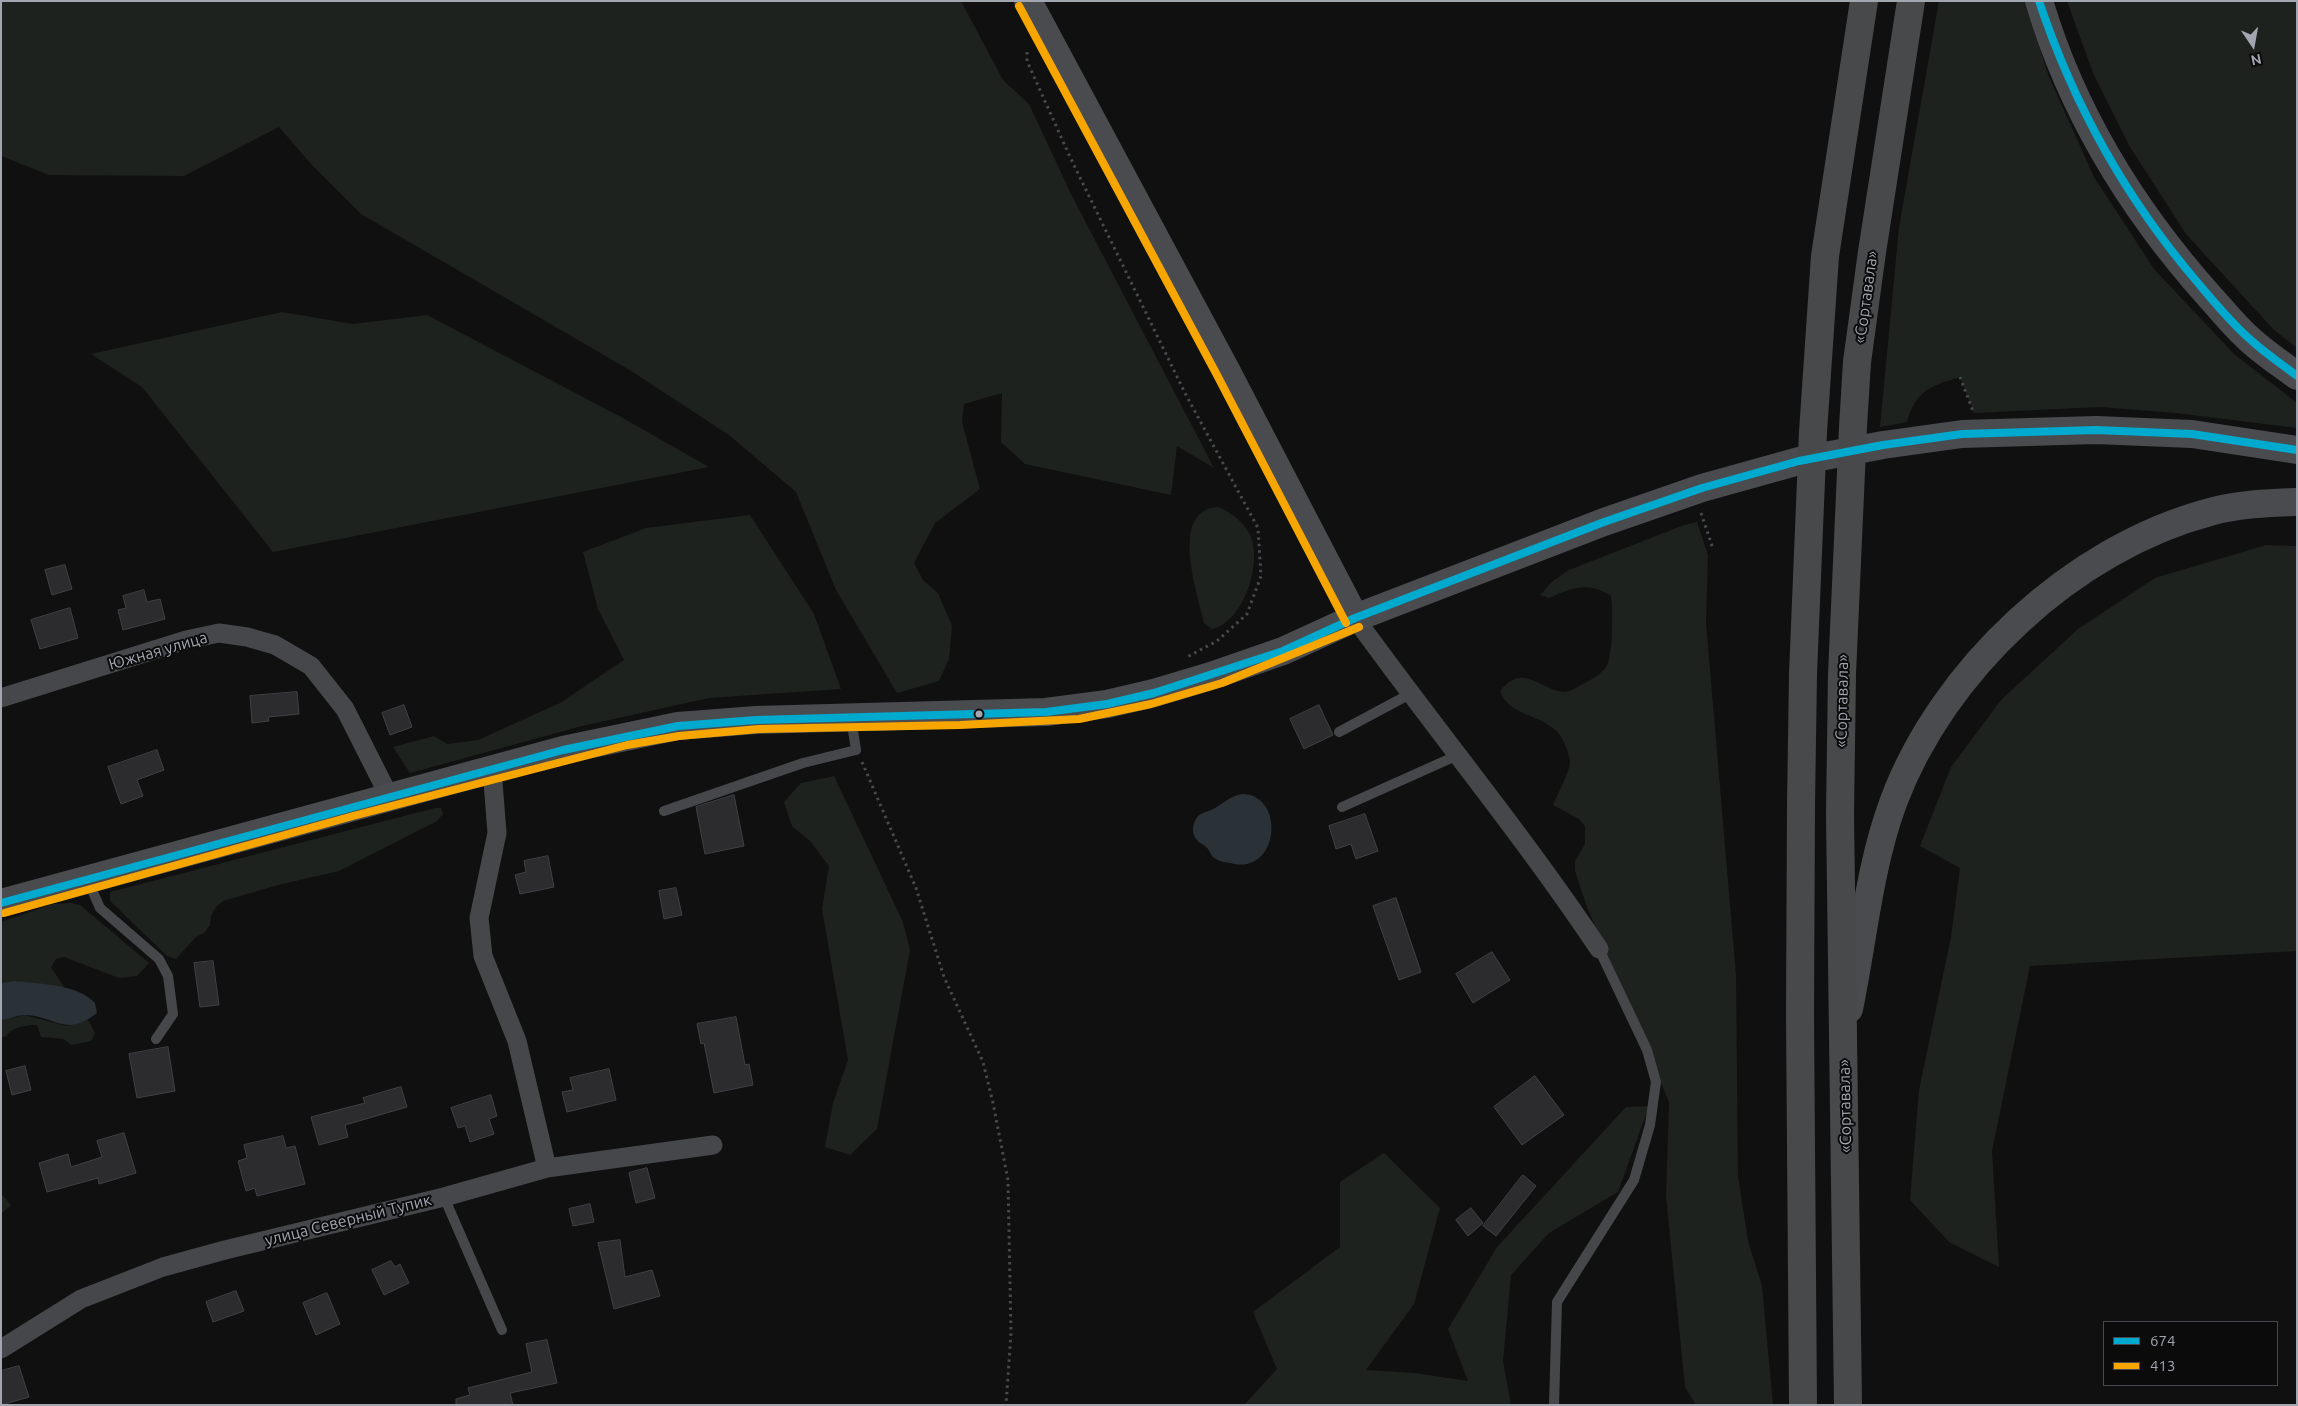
<!DOCTYPE html>
<html>
<head>
<meta charset="utf-8">
<style>
  body { margin:0 }
  #map { position:relative; width:2298px; height:1406px; overflow:hidden; background:#101011; font-family:Ubuntu,sans-serif }
  canvas { display:block }
  .frame { position:absolute; inset:0; border:2px solid #a2a6b1; pointer-events:none }
  .legend { position:absolute; left:2103px; top:1321px; width:175px; height:65px; box-sizing:border-box; background:#0b0b0c; border:1px solid #47494e; margin:0; padding:6px 9px; list-style:none; font-size:15px; color:#a2a6b1 }
  .legend li { display:flex; align-items:center; gap:10px; height:25px }
  .legend b { width:25px; border:1px solid #47494e }
  .north { position:absolute; left:2228px; top:20px; width:50px; height:50px; -webkit-text-stroke:4px #0b0b0c; paint-order:stroke; rotate:168deg; font-size:14px; font-weight:700; line-height:20px; text-align:center; color:#a2a6b1 }
  .north::after { content:''; display:block; margin:auto; width:18px; height:22px; background:#a2a6b1; clip-path:polygon(50% 0,100% 100%,50% 72%,0 100%) }
</style>
</head>
<body>
<div id="map">
<canvas width="2298" height="1406"></canvas>
<div class="frame"></div>
<ul class="legend">
<li><b style="height:6px;background:#00a9ce"></b>674</li>
<li><b style="height:6px;background:#f7a600"></b>413</li>
</ul>
<div class="north">N</div>
</div>
<script>
const ctx = document.querySelector('canvas').getContext('2d');
ctx.lineJoin = 'round';
function paint(path, color) { ctx.fillStyle = color; ctx.fill(path, 'evenodd'); }
function strokePath(path, color, width, dash) { ctx.strokeStyle = color; ctx.lineWidth = width; ctx.lineCap = dash ? 'butt' : 'round'; ctx.setLineDash(dash || []); ctx.stroke(path); }
function write(font, color, halo, rows, align = 'center') {
  ctx.font = font + ' Ubuntu,sans-serif'; ctx.lineWidth = 4; ctx.setLineDash([]); ctx.textBaseline = 'middle'; ctx.strokeStyle = halo; ctx.fillStyle = color; for (const [text, x, y, turn = 0] of rows) {
    ctx.save(); ctx.translate(x, y); ctx.rotate((+turn || 0) * Math.PI / 180); ctx.textAlign = isNaN(turn) ? turn : align; if (halo) ctx.strokeText(text, 0, 0); ctx.fillText(text, 0, 0); ctx.restore();
  }
}
paint(new Path2D(`
  M1 1H961L1003 80 1029 104 1072 196 1214 468 1177 446 1171 495 1025 464 1001 442 1002 393 964 404 962 422 980 489 935 523 914 563 923 580 938 593 952 626 949 659 939 681 897 693 836 590 796 492 729 435 628 369 361 214 311 164 279 127 184 176 49 175 1 156Z
  M1939 1H2024L2049 77 2094 177 2154 269 2234 354 2297 403V428L2176 413 2100 407 1974 413 1960 377C1931 386 1916 390 1907 422L1880 427 1899 227Z
  M2067 1H2297V348L2274 330 2186 234 2130 147 2093 73Z
  M282 312 353 324 427 315 621 417 709 467 273 552 142 387 91 354Z
  M1218 507C1229 511 1242 521 1248 531 1265 558 1244 623 1212 629L1204 623C1198 594 1168 510 1218 507Z
  M750 515 814 614 841 689 709 698 582 726 410 773 393 747 434 736 447 744 478 740 560 703 624 660 598 609 583 552 646 528Z
  M1697 522 1708 555 1706 623 1736 975 1738 1176 1748 1241 1762 1286 1773 1405H1696L1685 1387 1666 1196 1669 1102 1587 907 1575 871V861L1585 844V826L1579 819 1553 805C1557 795 1570 772 1570 761 1570 758 1568 753 1567 750 1557 711 1511 722 1500 691 1521 665 1534 684 1558 691 1568 694 1575 688 1583 684 1592 679 1602 674 1607 665 1613 653 1613 610 1611 596 1588 581 1572 588 1549 598L1540 595 1553 581 1569 570 1684 525Z
  M2266 545 2297 546V951L2030 966 1992 1151 1999 1267 1949 1242 1910 1200 1919 1090 1951 937 1960 868 1920 846 1951 767 2001 700 2078 629 2155 578Z
  M834 776 903 922 910 950 877 1129 850 1155 825 1147 833 1103 848 1060 822 909 829 866 810 841 792 826 784 802 801 783Z
  M435 808H441L443 814 437 821 339 871 278 885 223 901 215 908 211 916 210 925 204 933 196 937 176 959 167 956 110 901V892Z
  M71 903 80 905 149 963 137 976 119 978 64 957 56 959 51 967 65 988 14 981 1 983V922L53 904Z
  M25 1015 66 1026 88 1020 95 1033 91 1041 72 1045 63 1039 41 1037 37 1025C25 1025 12 1027 5 1037H1V1020Z
  M1649 1106 1618 1192 1549 1233 1511 1275 1503 1361 1511 1405H1244L1277 1369 1253 1312 1340 1247V1182L1384 1153 1440 1208 1414 1304 1366 1370 1415 1373 1468 1381 1448 1329 1497 1247 1626 1107Z
  M1 1193 11 1205 1 1214Z`), '#1d221e');
paint(new Path2D(`
  M1242 794C1286 794 1280 877 1230 863 1224 862 1217 861 1212 856 1210 853 1209 849 1206 847 1203 844 1199 843 1197 840 1190 833 1193 818 1201 814 1206 811 1211 811 1215 808 1225 802 1231 796 1242 794Z
  M14 981C39 984 78 984 95 1003L97 1013C65 1038 56 1016 25 1015 18 1015 9 1019 1 1020V983Z`), '#2a3137');
const building = new Path2D(`
  M65 565 72 589 52 595 45 570Z
  M144 590 147 602 160 599 165 619 123 630 118 610 126 608 123 596Z
  M70 608 78 638 40 649 31 620Z
  M297 692 299 714 268 717 269 721 252 723 250 696Z
  M404 705 412 727 390 735 382 713Z
  M1319 705 1333 735 1304 749 1290 719Z
  M157 750 164 770 137 780 143 796 121 804 108 767Z
  M734 795 744 846 705 854 696 807Z
  M1365 814 1378 851 1356 859 1351 844 1336 849 1329 826Z
  M548 856 554 887 520 894 515 875 526 872 524 861Z
  M676 888 682 915 664 919 659 891Z
  M1396 898 1421 972 1399 980 1373 906Z
  M1492 952 1510 980 1473 1003 1456 974Z
  M213 961 219 1005 200 1007 194 963Z
  M736 1017 745 1065 749 1064 753 1085 714 1093 704 1043 701 1044 697 1024Z
  M168 1047 175 1091 137 1098 129 1054Z
  M25 1066 31 1090 12 1095 6 1071Z
  M609 1069 616 1100 567 1112 562 1092 573 1090 570 1078Z
  M1535 1076 1564 1115 1522 1145 1494 1107Z
  M401 1087 407 1107 345 1125 348 1137 319 1145 311 1117 365 1103 363 1098Z
  M491 1095 497 1116 489 1119 494 1134 470 1142 465 1126 458 1128 451 1108Z
  M124 1133 136 1173 99 1184 98 1178 47 1192 39 1163 68 1154 71 1167 102 1157 97 1141Z
  M283 1136 286 1148 295 1146 305 1184 257 1196 255 1188 246 1191 238 1161 247 1158 244 1145Z
  M647 1168 655 1198 636 1203 629 1173Z
  M1523 1175 1536 1186 1496 1236 1483 1226Z
  M590 1204 594 1222 573 1226 569 1209Z
  M1471 1208 1483 1223 1468 1236 1456 1220Z
  M620 1240 625 1277 652 1270 660 1296 614 1309 598 1243Z
  M391 1261 395 1267 400 1264 409 1283 384 1295 372 1270Z
  M236 1291 244 1311 213 1322 206 1302Z
  M327 1293 340 1324 316 1335 303 1303Z
  M547 1340 557 1383 510 1393 513 1405H456V1399L470 1395 468 1388 532 1372 526 1344Z
  M19 1366 29 1397 1 1405V1371Z`);
paint(building, '#2c2c2e');
strokePath(building, '#404144', 1);
strokePath(new Path2D(`
  M1027 52V61L1070 157 1185 393 1258 528 1261 576 1247 614 1217 641 1187 657
  M1960 377 1973 411
  M1701 513 1713 549
  M862 762 916 888 944 977 983 1062 993 1103 1008 1180 1011 1333 1006 1405`), '#48494c', 3, [2.5, 4]);
strokePath(new Path2D(`
  M1339 732 1410 694
  M1342 807 1458 755
  M664 811 803 763 856 750 851 718
  M88 881 100 908 159 959 168 976 173 1014 156 1039
  M444 1197 502 1330
  M1554 1405 1557 1302 1634 1180 1650 1125 1656 1082 1647 1050 1599 949`), '#46474a', 10);
strokePath(new Path2D(`
  M1355 618C1435 729 1523 835 1599 949
  M1 698 186 640 219 633 247 637 275 645 311 666 345 709 389 796
  M492 769 497 833 479 918 483 956 517 1041 547 1168
  M1 1349 81 1299 163 1267 225 1250 444 1197 547 1168 713 1145`), '#46474a', 19);
strokePath(new Path2D(`
  M1028 1 1226 370 1355 618
  M2039 1C2072 112 2134 212 2210 297 2222 310 2233 324 2246 336 2261 351 2280 363 2297 376
  M1 903 563 750 678 726 756 720 1046 712 1107 704 1154 693 1211 676 1283 651 1355 618 1604 522 1702 488 1799 461 1883 445 1962 434 2096 430 2192 434 2297 450
  M1849 1009C1863 941 1869 868 1893 803 1942 670 2073 548 2210 512 2238 504 2269 503 2297 502`), '#4a4b4f', 28);
strokePath(new Path2D(`
  M1803 1405 1800 1015 1801 805 1803 674 1813 432 1825 256 1864 1
  M1848 1405 1840 814 1842 674 1853 427 1857 362 1872 252 1911 1`), '#48494b', 28);
strokePath(new Path2D(`
  M2039 1C2074 106 2126 199 2198 283 2215 303 2232 324 2252 341 2266 354 2282 364 2297 376
  M1 903 563 750 678 726 756 720 1046 712 1107 704 1154 693 1283 651 1355 618 1604 522 1702 488 1799 461 1883 445 1962 434 2096 430 2192 434 2297 450`), '#00a9ce', 8);
strokePath(new Path2D(`
  M1019 6 1217 375 1346 623
  M4 913 353 816 627 745 679 736 759 729 960 725 1079 719 1151 704 1222 683 1359 627`), '#f7a600', 8);
for (const [x, y, r, color] of [
  [979,714,4.5,"#a2a6b1"]
]) { const dot = new Path2D(); dot.arc(x, y, r, 0, 2 * Math.PI); ctx.fillStyle = color; ctx.fill(dot); strokePath(dot, '#0b0b0c', 2); }
write('16px', '#a2a6b1', '#0b0b0c', [
  ["«Сортавала»",1866,297,-82],
  ["Южная улица",158,651,-16],
  ["«Сортавала»",1842,701,-89],
  ["«Сортавала»",1845,1106,-91],
  ["улица Северный Тупик",348,1220,-14]
]);
</script>
</body>
</html>
